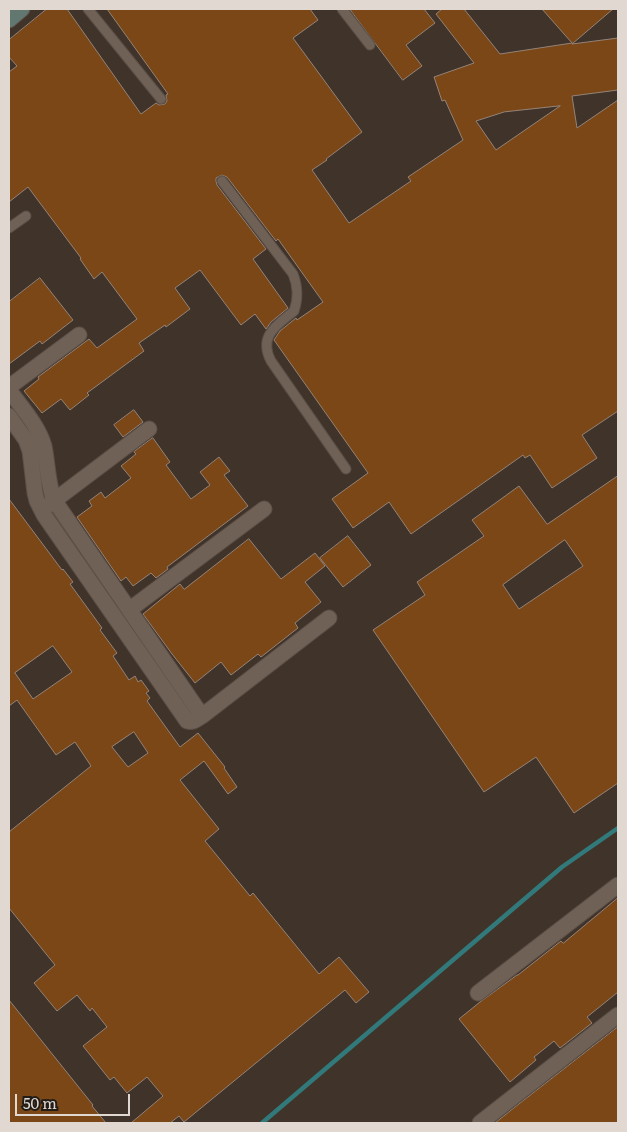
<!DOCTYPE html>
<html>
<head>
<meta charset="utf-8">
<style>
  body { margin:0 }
  #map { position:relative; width:627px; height:1132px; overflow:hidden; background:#403329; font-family:Literata,serif }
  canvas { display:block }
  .frame { position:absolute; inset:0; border:10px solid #e1d8d2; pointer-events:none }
  .scale { position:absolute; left:15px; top:1094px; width:115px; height:22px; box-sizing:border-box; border:2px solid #e1d8d2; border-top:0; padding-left:6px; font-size:15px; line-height:18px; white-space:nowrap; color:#e1d8d2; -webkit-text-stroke:4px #221c17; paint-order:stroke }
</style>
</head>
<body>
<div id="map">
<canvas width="627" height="1132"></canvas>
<div class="frame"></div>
<div class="scale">50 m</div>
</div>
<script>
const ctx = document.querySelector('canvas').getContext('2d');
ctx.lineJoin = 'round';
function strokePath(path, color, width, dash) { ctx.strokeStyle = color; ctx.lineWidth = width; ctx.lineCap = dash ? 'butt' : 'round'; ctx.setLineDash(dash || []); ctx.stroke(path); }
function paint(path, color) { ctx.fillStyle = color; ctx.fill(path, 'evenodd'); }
strokePath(new Path2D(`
  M262 1123 562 867 618 828`), '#31797a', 4.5);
const building = new Path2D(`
  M47 9H67L141 114 156 103 159 105 165 104 167 101 166 95 168 94 107 9H310L318 20 293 38 362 132 326 159 327 160 312 170 349 223 411 181 408 177 463 140 445 100 442 101 434 77 474 63 436 14 442 9H464L500 54 572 43 542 9H613L572 44 618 38V90L572 96 577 128 618 100V411L582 435 597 458 552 488 530 455 525 458 523 455 411 534 389 502 353 528 332 499 368 473 274 340 280 331 296 318 297 320 323 302 278 239 276 241 227 177 222 175 216 178V181L217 185 266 249 253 259 288 308 271 322 266 329 255 314 241 325 200 270 175 288 190 309 166 327 165 325 139 343 144 351 87 393 89 395 70 410 61 399 42 413 24 391 39 379 38 377 89 339 97 348 137 319 102 272 94 279 80 259 81 258 28 187 9 202V72L17 66 9 57V40ZM560 106 496 150 476 121 504 112Z
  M350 9H424L435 23 406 45 422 66 403 80Z
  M40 278 73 320 42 344 40 341 9 364V302Z
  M134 410 143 422 123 437 114 425Z
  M153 438 170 462 166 465 191 499 210 485 200 472 219 457 230 471 224 475 248 506 167 567 168 569 156 578 151 573 133 586 126 577 121 581 77 517 92 506 89 501 101 492 105 498 131 478 121 466 136 454 134 452Z
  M618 476V783L574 813 536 757 484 792 373 630 425 595 417 582 484 536 472 520 519 486 547 524ZM565 540 583 566 519 609 503 585Z
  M9 499 62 570 63 569 73 582 70 584 102 628 100 630 117 653 113 656 129 680 135 676 138 682 141 680 149 691 146 693 150 698 147 701 180 747 198 733 225 767 224 768 237 787 228 794 204 761 180 780 219 829 205 841 250 896 253 893 319 974 339 957 369 992 356 1003 345 990 184 1122 179 1116 170 1123H131L163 1096 147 1077 127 1093 114 1077 110 1080 83 1046 107 1027 92 1008 90 1011 77 995 57 1011 34 983 55 965 9 908V832L91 766 75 742 56 755 17 700 9 706ZM53 646 72 672 33 699 15 673ZM134 732 148 753 128 767 112 747Z
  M348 536 371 565 343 587 320 558Z
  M249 539 281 579 315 553 325 566 305 582 321 602 295 623 298 628 261 657 258 654 231 675 221 662 195 683 172 654 143 614 180 584 184 589Z
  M618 898V992L587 1017 592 1023 560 1048 554 1041 534 1057 536 1060 510 1082 459 1019 480 1002 517 975H518L561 941 563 943Z
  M9 1000 93 1105 92 1106 106 1123H9Z
  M618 1027V1123H495L515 1107Z`);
paint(building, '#7c4717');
strokePath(building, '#938378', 1);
const lane = new Path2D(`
  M88 9 161 99
  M342 9 370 45
  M222 181 293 274C298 286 298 300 294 311 276 326 258 336 271 361L346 469
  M9 228 26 216`);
const street = new Path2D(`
  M9 387 79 335
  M9 390C21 407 38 425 44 446 48 465 47 481 54 500L202 716
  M9 416 26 440 30 451 35 493 37 501 44 515 187 721C193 723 197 719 202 716L329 618
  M47 506 149 429
  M129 610 264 509
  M478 993 618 885
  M480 1123 618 1015`);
const secondary = new Path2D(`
  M9 20 22 9`);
strokePath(lane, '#5a4f47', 11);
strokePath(street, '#5a4f47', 17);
strokePath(secondary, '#5a4f47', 17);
strokePath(lane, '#706156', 9);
strokePath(street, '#706156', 15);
strokePath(secondary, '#627770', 15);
</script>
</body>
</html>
